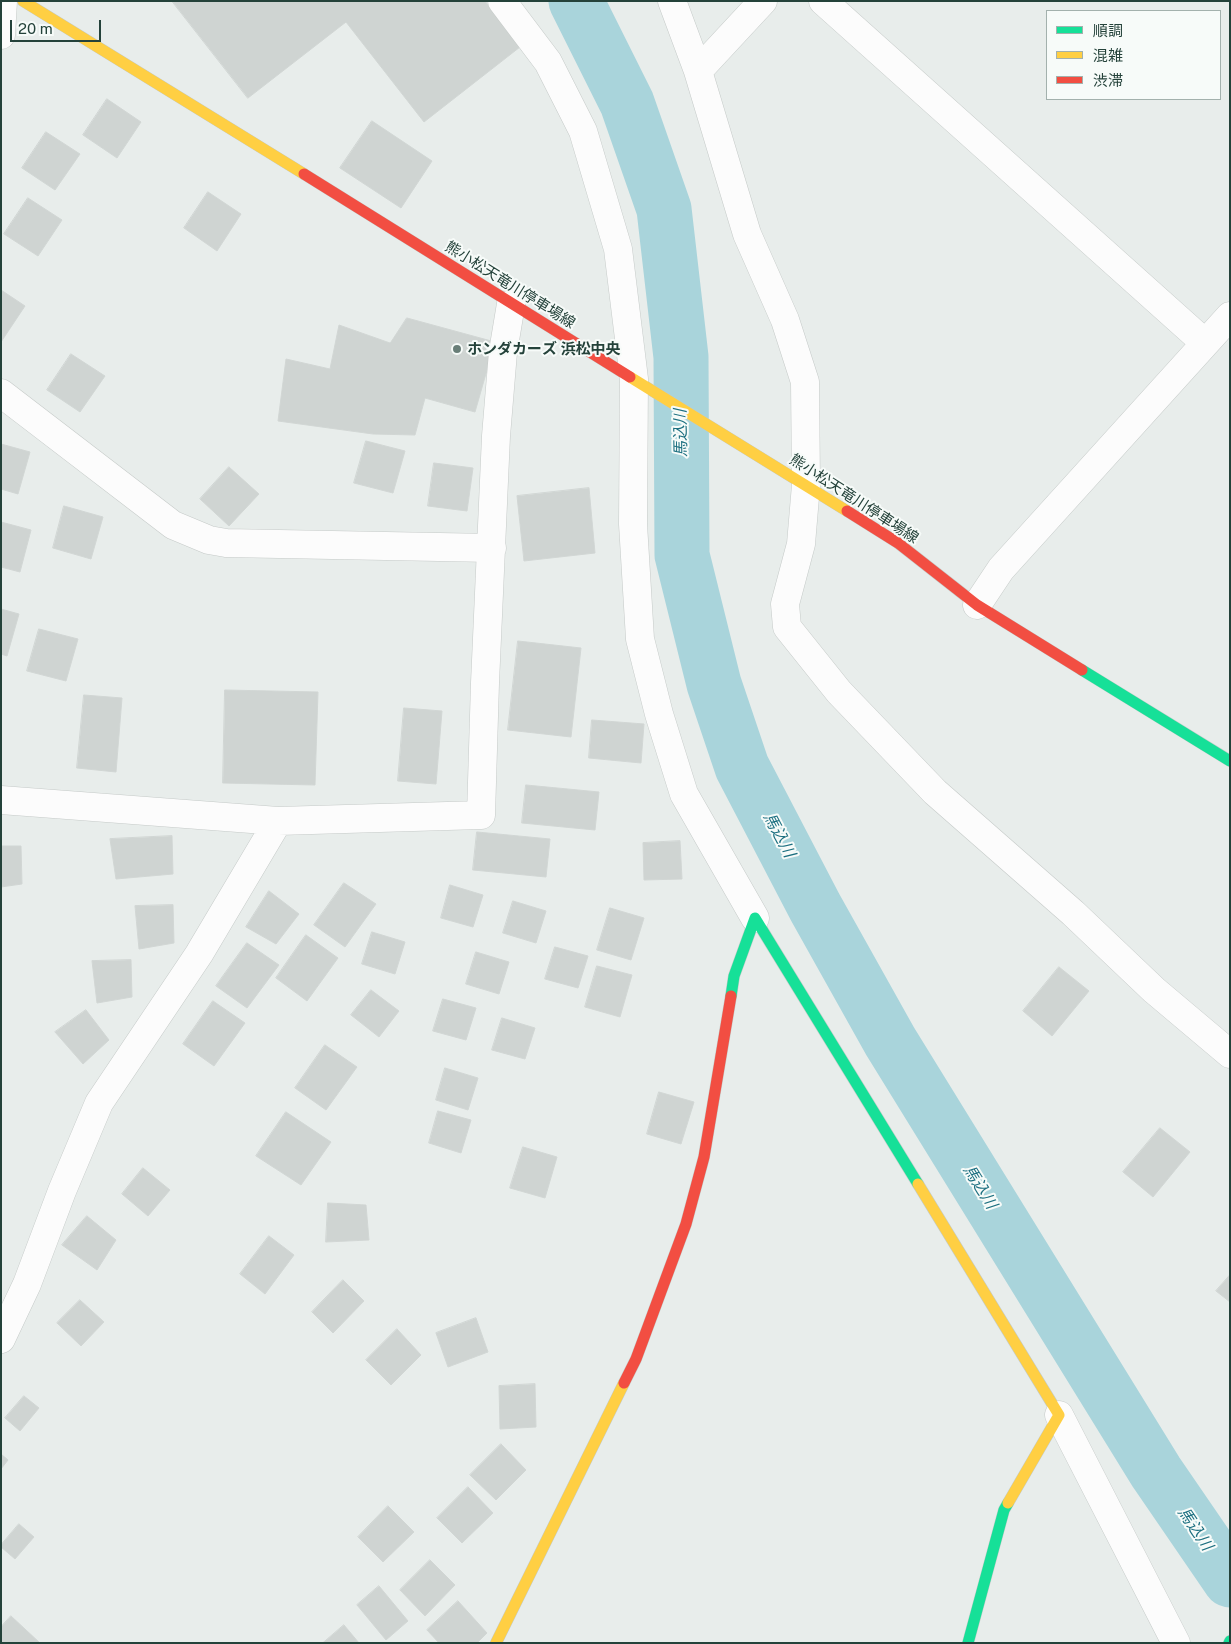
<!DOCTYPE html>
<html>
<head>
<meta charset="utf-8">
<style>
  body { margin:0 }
  #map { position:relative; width:1231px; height:1644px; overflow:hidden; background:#e8edeb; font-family:"Public Sans","Noto Sans JP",sans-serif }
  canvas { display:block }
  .frame { position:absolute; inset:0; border:2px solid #24423a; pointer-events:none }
  .legend { position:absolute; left:1046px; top:10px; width:175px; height:90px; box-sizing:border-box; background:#f7fbf9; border:1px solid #a3b1ad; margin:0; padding:6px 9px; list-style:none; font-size:15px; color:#24423a }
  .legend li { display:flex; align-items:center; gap:10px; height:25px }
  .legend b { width:25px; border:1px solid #a3b1ad }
  .scale { position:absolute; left:10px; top:20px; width:91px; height:22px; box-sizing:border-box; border:2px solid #24423a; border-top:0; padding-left:6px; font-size:15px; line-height:18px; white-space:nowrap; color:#24423a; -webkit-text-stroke:4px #f7fbf9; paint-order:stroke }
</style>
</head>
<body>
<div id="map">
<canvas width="1231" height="1644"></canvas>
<div class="frame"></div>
<ul class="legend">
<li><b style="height:6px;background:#16e098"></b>順調</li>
<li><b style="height:6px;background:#ffcf43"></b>混雑</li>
<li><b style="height:6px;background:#f24e42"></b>渋滞</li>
</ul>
<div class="scale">20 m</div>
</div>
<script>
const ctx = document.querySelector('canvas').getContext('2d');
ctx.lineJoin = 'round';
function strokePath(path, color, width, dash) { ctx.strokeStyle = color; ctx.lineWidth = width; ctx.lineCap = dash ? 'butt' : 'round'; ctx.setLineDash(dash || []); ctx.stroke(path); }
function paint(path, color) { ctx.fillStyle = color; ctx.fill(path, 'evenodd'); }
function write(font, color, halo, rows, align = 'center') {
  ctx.font = font + ' "Public Sans","Noto Sans JP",sans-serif'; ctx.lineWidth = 4; ctx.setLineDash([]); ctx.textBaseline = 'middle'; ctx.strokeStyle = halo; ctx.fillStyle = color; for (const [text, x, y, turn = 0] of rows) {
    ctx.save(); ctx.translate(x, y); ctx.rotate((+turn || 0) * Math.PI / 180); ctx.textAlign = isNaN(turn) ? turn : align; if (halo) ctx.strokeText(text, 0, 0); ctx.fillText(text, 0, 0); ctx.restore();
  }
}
strokePath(new Path2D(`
  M576 1 627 103 664 209 681 357 682 555 714 684 742 767 815 907 890 1041 1156 1472 1230 1580`), '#a9d4db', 55);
const building = new Path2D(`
  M172 1H485L520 47 424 122 346 22 248 98Z
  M107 99 141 122 117 158 83 135Z
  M372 121 432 161 401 208 340 168Z
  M46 132 80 154 55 190 22 168Z
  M208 192 241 214 217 251 184 228Z
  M28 198 62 220 38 256 4 234Z
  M1 290 25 306 1 342Z
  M407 318 495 342 475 412 425 398 415 435 373 434 278 421 286 359 330 369 339 325 390 343Z
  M71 354 105 376 80 412 47 390Z
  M366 441 405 451 393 493 354 483Z
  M1 444 30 452 18 494 1 489Z
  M434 463 473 468 467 511 428 506Z
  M229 467 259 494 229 526 200 499Z
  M589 488 595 553 524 561 517 496Z
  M64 506 103 517 91 559 53 548Z
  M1 522 31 530 20 572 1 567Z
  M1 609 19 614 7 656 1 654Z
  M39 629 78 639 66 681 27 671Z
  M518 641 581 648 571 737 508 730Z
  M225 690 318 692 315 785 223 783Z
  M84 695 122 698 116 772 77 768Z
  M404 708 442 711 436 784 398 781Z
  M592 720 644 724 641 763 589 758Z
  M526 785 599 792 595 830 522 823Z
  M477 832 550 839 546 877 473 870Z
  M172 836 173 874 116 879 110 839Z
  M680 841 682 879 644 880 643 843Z
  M1 846H21L22 884 1 887Z
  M344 883 376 904 345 947 314 925Z
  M450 885 483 895 473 927 441 918Z
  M269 891 299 914 276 944 246 927Z
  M513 901 546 911 536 943 503 933Z
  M173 905 174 943 139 949 135 906Z
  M610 908 644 918 631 960 597 950Z
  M372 932 405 942 395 974 362 964Z
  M306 935 338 958 307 1001 276 978Z
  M247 943 279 965 247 1008 216 986Z
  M555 947 588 956 578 988 545 979Z
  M476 952 509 962 499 994 466 984Z
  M131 960 132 997 97 1003 92 961Z
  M597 966 632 975 620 1017 585 1007Z
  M1059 967 1089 991 1052 1036 1023 1011Z
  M371 990 399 1011 379 1037 351 1015Z
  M443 999 476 1008 466 1040 433 1031Z
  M213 1001 245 1023 214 1066 183 1044Z
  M86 1010 109 1040 83 1064 55 1032Z
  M502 1018 535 1028 525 1059 492 1050Z
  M325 1045 357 1067 326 1110 295 1088Z
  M445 1068 478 1078 468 1110 436 1100Z
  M659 1092 694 1102 681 1144 647 1134Z
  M438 1111 471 1120 461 1153 429 1143Z
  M286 1112 331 1142 301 1185 256 1156Z
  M1160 1128 1190 1152 1153 1197 1123 1172Z
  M523 1147 557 1157 545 1198 510 1188Z
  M143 1168 170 1190 148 1216 122 1194Z
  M328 1203 366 1205 369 1240 326 1242Z
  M87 1216 116 1240 97 1270 62 1245Z
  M269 1236 294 1255 265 1294 240 1274Z
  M1230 1275V1302L1216 1291Z
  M343 1280 364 1301 333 1333 312 1312Z
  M80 1300 104 1322 81 1346 57 1323Z
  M476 1318 488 1352 448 1367 436 1333Z
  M397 1329 421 1355 391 1385 366 1360Z
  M535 1384 536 1427 500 1429 499 1386Z
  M24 1396 39 1408 20 1431 5 1418Z
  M501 1444 526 1470 496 1500 470 1475Z
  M1 1454 8 1460 1 1469Z
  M468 1487 493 1513 462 1543 437 1518Z
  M388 1506 414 1532 383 1562 358 1537Z
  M19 1524 34 1537 15 1559 1 1547V1545Z
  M430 1560 455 1585 425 1616 400 1590Z
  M379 1586 408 1621 386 1640 357 1605Z
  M458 1601 487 1633 477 1643H439L427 1630Z
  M11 1616 40 1643H1V1627Z
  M344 1625 359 1643H323Z`);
paint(building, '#cfd4d2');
strokePath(building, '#d1d6d4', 1);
const street = new Path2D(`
  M502 1 548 62 583 131 618 249 634 379 633 524 640 639 659 714 684 794 755 918
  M672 1 698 71 747 234 785 320 805 382 806 485 801 544 785 604 787 627 839 692 935 792 1073 913 1154 990 1230 1054
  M823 1 1205 343
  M1 35 3 1
  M698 71 763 1
  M1 393 173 525 209 540 226 543 492 548
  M977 605 1001 569 1230 316
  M1 800 278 821 481 815 485 683 496 436 503 352 511 304
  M1 1339 27 1284 62 1191 99 1103 199 954 278 821
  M1059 1415 1176 1643`);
const fast = new Path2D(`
  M1082 670 1230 761
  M731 996 734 976 755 918 918 1184
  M968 1643 1004 1510 1008 1503
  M1229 1643 1230 1641`);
const slow = new Path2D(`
  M23 1 304 174
  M630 377 847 511
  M918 1184 1059 1415 1008 1503
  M496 1643 624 1383`);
const jam = new Path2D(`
  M304 174 630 377
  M847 511 898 543 977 605 1082 670
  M624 1383 636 1359 686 1224 704 1157 731 996`);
strokePath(street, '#c5cac8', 29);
strokePath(fast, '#c3cbc8', 12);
strokePath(slow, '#c3cbc8', 12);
strokePath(jam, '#c3cbc8', 12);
strokePath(street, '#fcfcfc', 28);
strokePath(fast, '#16e098', 11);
strokePath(slow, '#ffcf43', 11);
strokePath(jam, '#f24e42', 11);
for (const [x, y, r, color] of [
  [457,349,5,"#697e78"]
]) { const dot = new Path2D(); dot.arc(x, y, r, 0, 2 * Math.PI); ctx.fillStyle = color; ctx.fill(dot); strokePath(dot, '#f7fbf9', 2); }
write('15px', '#24423a', '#f7fbf9', [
  ["熊小松天竜川停車場線",510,285,32],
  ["熊小松天竜川停車場線",854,499,33]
]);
write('bold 15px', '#24423a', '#f7fbf9', [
  ["ホンダカーズ 浜松中央",467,349]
], 'left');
write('italic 16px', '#1c6f80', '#f7fbf9', [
  ["馬込川",681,433,-91],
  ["馬込川",779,835,62],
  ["馬込川",980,1187,58],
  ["馬込川",1195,1529,56]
]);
</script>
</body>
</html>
